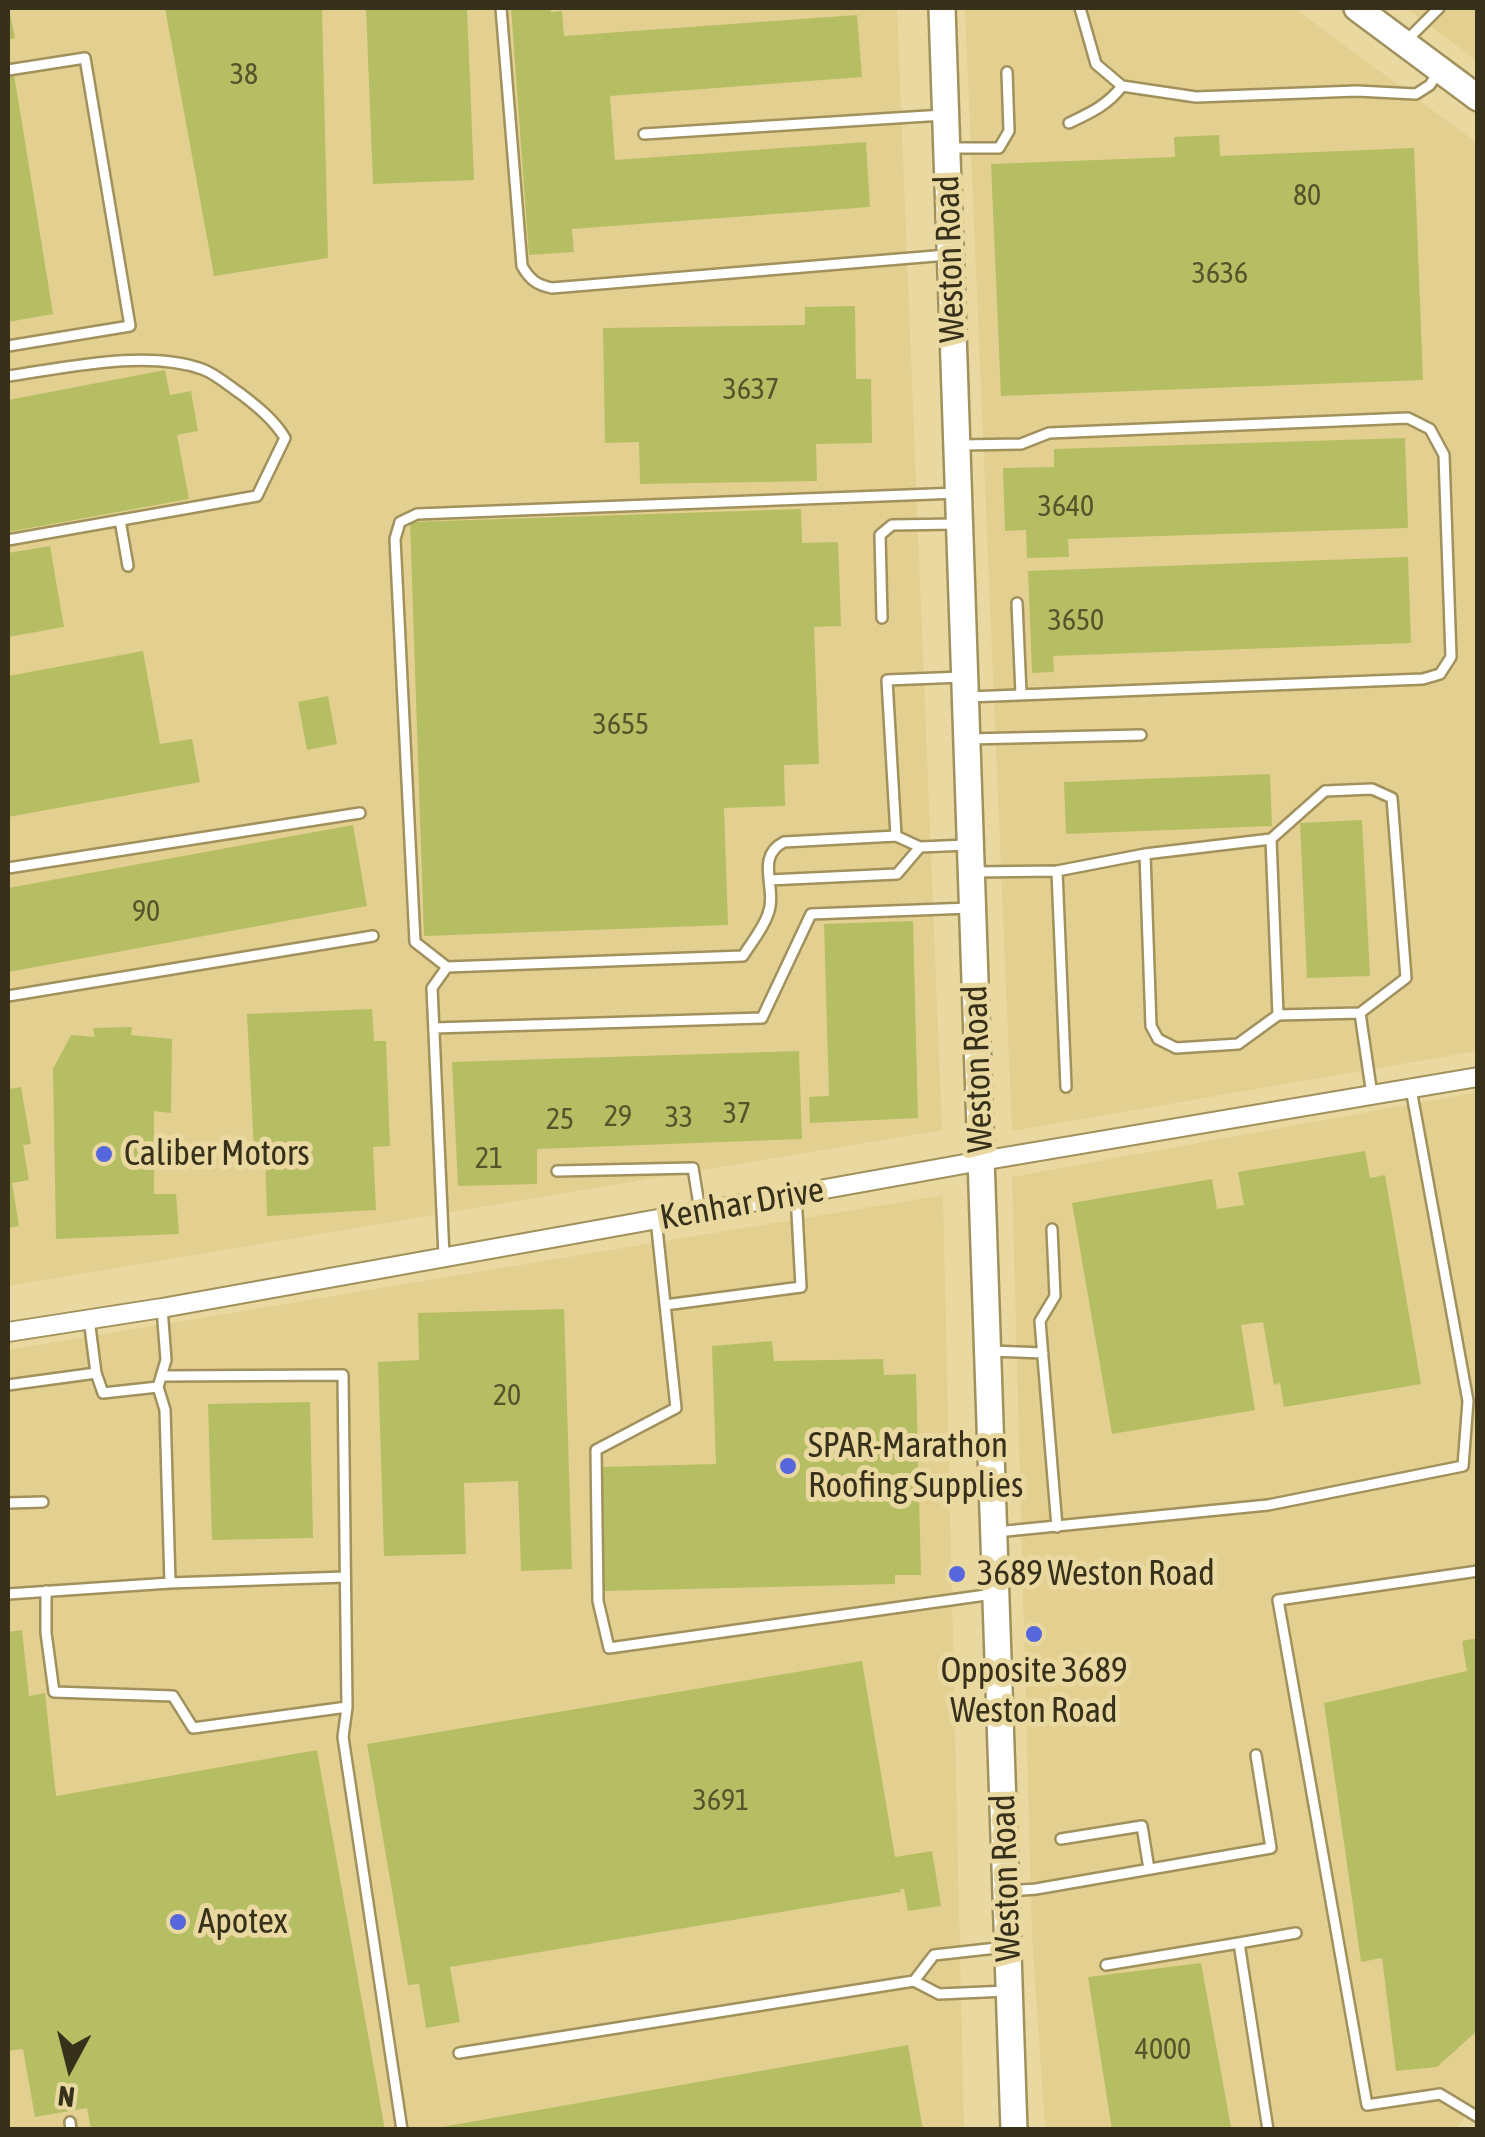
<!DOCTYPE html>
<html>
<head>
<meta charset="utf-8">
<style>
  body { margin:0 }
  #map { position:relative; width:1485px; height:2137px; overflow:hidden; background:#e9d8a0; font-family:"Asap Condensed",sans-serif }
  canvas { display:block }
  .frame { position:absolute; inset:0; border:10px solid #37301a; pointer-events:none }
  .north { position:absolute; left:20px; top:2017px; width:100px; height:100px; -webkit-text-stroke:8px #e9d8a0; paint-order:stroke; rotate:187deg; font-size:28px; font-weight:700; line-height:40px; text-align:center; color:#37301a }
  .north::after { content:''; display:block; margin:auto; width:35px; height:45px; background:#37301a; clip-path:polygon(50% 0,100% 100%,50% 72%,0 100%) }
</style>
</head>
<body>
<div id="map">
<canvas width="1485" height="2137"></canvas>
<div class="frame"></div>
<div class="north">N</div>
</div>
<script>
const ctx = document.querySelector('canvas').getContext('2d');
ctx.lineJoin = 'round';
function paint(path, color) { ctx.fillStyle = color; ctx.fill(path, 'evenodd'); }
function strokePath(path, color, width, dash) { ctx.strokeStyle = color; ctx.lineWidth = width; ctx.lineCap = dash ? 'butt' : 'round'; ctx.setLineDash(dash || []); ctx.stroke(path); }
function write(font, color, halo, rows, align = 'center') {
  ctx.font = font + ' "Asap Condensed",sans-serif'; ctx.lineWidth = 10; ctx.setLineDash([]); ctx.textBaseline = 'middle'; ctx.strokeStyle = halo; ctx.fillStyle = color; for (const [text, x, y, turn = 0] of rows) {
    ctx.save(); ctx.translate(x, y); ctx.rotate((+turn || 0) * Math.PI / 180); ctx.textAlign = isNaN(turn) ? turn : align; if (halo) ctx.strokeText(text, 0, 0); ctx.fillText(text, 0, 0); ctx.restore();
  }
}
paint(new Path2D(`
  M8 8H897L942 1130 8 1286Z
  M965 8H1294L1477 143V1051L1012 1131Z
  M1406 8H1477V61Z
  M1477 1092 1478 2103 1455 2129H1045L1032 1935 1012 1177Z
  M943 1195 964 2129 8 2130V1350Z`), '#e3d090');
paint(new Path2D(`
  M9 8 15 38 8 40V9Z
  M165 8H322L328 258 214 276Z
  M366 8H467L474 180 373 184Z
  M511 8H551V12L562 11 564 36 857 15 862 77 610 96 615 160 866 142 870 207 572 229 574 252 529 255Z
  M14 74 53 314 8 322V75Z
  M1219 135 1220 156 1414 148 1423 380 1001 396 991 164 1175 157 1174 137Z
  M855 306 856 379H871L872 443 816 444 817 481 640 484 639 442 605 443 603 328 805 325V307Z
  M165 370 170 395 191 391 198 431 177 435 189 499 8 532V400Z
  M1405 438 1408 528 1068 539 1069 557 1027 558 1026 530 1005 531 1003 468 1054 467V449Z
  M801 509 802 543 838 542 841 626 814 627 819 764 784 765 785 806 724 808 728 925 424 936 410 522Z
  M50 546 64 627 8 637V553Z
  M1408 557 1411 643 1053 656 1054 672 1032 673 1028 571Z
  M143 651 160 744 192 739 200 782 8 817V676Z
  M328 696 337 744 307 750 298 702Z
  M1270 774 1272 826 1066 834 1064 782Z
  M1362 820 1370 976 1307 978 1300 823Z
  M353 825 367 906 8 972V888Z
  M913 921 918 1118 810 1123 809 1097 829 1096 824 924Z
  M372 1009 374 1041H386L390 1146 373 1147 376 1210 267 1216 265 1151 254 1150 247 1014Z
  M132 1027 131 1035 172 1039 171 1113 154 1111V1194H176L179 1234 56 1239 53 1069 71 1035 95 1037 93 1028Z
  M799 1051 802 1139 537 1149V1184L458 1186 452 1062Z
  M21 1087 31 1144 23 1145 29 1180 12 1183 19 1226 8 1228V1089Z
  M1365 1151 1370 1178 1385 1175 1421 1384 1284 1407 1280 1383 1274 1385 1263 1322 1241 1325 1255 1410 1112 1434 1072 1203 1212 1179 1217 1209 1244 1205 1238 1172Z
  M564 1309 572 1569 521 1571 518 1481 464 1483 466 1554 384 1556 378 1362 419 1360 418 1313Z
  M772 1341 774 1361 883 1359 884 1375 916 1374 921 1575H895V1584L604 1591 601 1467 716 1464 712 1346Z
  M310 1402 313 1538 212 1540 208 1404Z
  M22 1630 29 1696 45 1693 56 1796 317 1750 385 2130H91L87 2108 35 2117 23 2049 8 2051V1632Z
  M1478 1638V2030L1437 2067 1396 2071 1382 1958 1361 1962 1324 1703 1467 1671 1462 1641Z
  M862 1661 895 1857 932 1851 941 1906 908 1911 904 1889H900L901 1892 450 1967 460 2022 426 2028 419 1984 408 1985 367 1744Z
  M1201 1963 1231 2127 1112 2130 1088 1977Z
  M908 2045 923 2130H436V2128Z`), '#b6be64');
const lane = new Path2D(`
  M501 8 522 266C530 280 537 285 552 288L947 255
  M1080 8 1096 64 1122 86 1196 97 1357 91 1416 94 1430 85 1438 72
  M1406 41 1439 8
  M8 70 85 58 130 326 8 346
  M1069 123C1090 113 1108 105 1122 86
  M644 134 943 115
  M949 148H999L1009 131 1007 72
  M8 376C65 368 146 349 202 369 216 374 229 386 241 394 258 407 274 420 285 438L257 496 8 540
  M961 445 1021 444 1049 433 1408 418 1430 429 1444 455 1451 657 1440 674 1423 679 968 697
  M958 493 417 514 400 522 395 539 415 942 447 967 743 956C751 943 763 929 768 914 778 889 754 857 784 842L896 836 920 847 967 845
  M120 520 128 566
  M1017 603 1021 694
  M882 618 880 535 892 525 956 524
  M969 739 1141 735
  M896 836 887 680 962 677
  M1271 839 1278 1015
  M1145 854 1271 839 1325 791 1372 789 1392 798 1406 978 1360 1013
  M8 868 360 813
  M1057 871 1145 854 1151 1026 1158 1039 1176 1048 1238 1044 1278 1015 1360 1013 1372 1095
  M974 872 1057 871 1066 1087
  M769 880 897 874 920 847
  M8 996 373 936
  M434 1028 762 1018 811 914 970 908
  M557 1171 693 1168 700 1211
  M656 1219 676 1408 596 1450 598 1601 609 1648 993 1594
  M1052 1229 1055 1296 1040 1321 1057 1527
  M444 1256 432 988 447 967
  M665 1305 801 1287 796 1194
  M89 1319 96 1373 103 1393 158 1387 166 1360 162 1308
  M991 1351 1043 1353
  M8 1385 96 1373
  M158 1387 165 1410 170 1583
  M8 1503 43 1502
  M996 1532 1268 1505 1463 1466 1468 1401 1411 1089
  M1478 1571 1278 1600 1367 2105 1440 2094 1478 2117
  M46 1591V1633L54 1692 173 1696 193 1728 347 1707 343 1375 161 1376
  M8 1594 170 1583 345 1577
  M347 1707 343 1737 402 2130
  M1061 1839 1142 1826 1149 1869
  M1009 1891 1036 1889 1271 1848 1256 1755
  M1239 1943 1296 1933
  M1106 1965 1239 1943 1268 2130
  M914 1981 939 1994 1007 1991
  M459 2053 914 1981 934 1955 1006 1947
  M70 2122 71 2130`);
const street = new Path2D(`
  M8 1332 162 1308 981 1161 1478 1077`);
const secondary = new Path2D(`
  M942 8 1014 2130
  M1357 8 1478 98`);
strokePath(lane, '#a1915c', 14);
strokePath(street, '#a1915c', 22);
strokePath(secondary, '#a1915c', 30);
strokePath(lane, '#fff', 9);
strokePath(street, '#fff', 18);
strokePath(secondary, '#fff', 25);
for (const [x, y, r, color] of [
  [104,1154,10,"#5666dc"],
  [788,1466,10,"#5666dc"],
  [957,1574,10,"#5666dc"],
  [1034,1634,10,"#5666dc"],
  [178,1922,10,"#5666dc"]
]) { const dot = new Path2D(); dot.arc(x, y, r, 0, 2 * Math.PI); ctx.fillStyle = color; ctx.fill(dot); strokePath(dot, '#e9d8a0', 4); }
write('30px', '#57542c', null, [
  ["38",244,75],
  ["80",1307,196],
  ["3636",1220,274],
  ["3637",751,390],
  ["3640",1066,507],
  ["3650",1076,621],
  ["3655",621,725],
  ["90",146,912],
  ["37",737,1114],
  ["29",618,1117],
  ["33",679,1118],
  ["25",560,1120],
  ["21",489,1159],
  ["20",507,1396],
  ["3691",721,1801],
  ["4000",1163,2050]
]);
write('35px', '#37301a', '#e9d8a0', [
  ["Weston Road",950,259,-92],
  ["Weston Road",978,1069,-92],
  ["Kenhar Drive",742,1204,-10],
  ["Weston Road",1006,1878,-92]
]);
write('35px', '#37301a', '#e9d8a0', [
  ["Caliber Motors",124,1154],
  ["SPAR-Marathon",808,1446],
  ["Roofing Supplies",808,1486],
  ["3689 Weston Road",977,1574],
  ["Opposite 3689",1034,1671,"center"],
  ["Weston Road",1034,1711,"center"],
  ["Apotex",198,1922]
], 'left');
</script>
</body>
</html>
